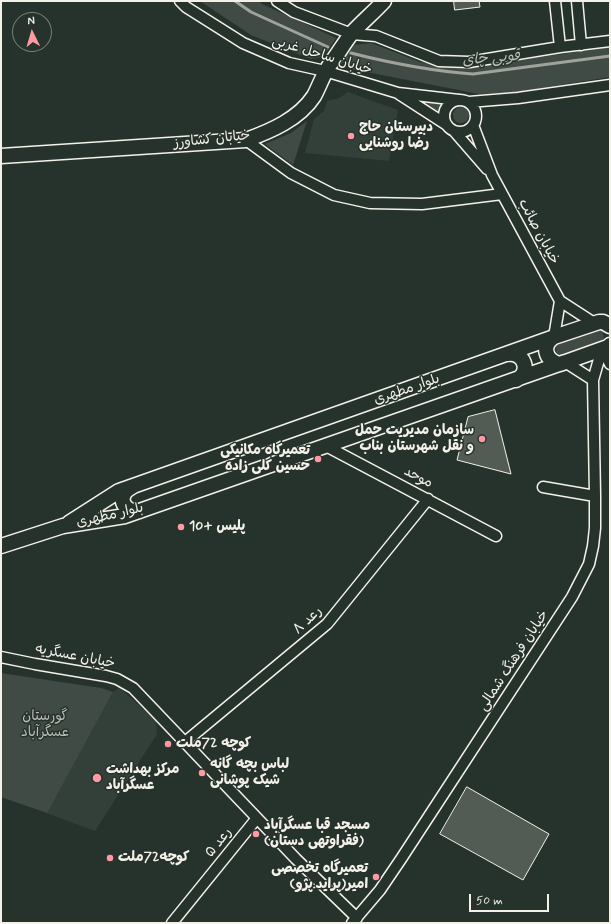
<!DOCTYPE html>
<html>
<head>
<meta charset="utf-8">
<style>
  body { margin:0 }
  #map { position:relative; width:611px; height:924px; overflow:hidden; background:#26332d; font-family:Mynerve,sans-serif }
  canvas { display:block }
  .frame { position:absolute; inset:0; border:2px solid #f4f1e8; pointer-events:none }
  .north { position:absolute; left:12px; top:12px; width:40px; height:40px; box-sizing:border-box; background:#26332d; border:1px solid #787f78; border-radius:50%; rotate:355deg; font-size:11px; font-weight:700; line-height:16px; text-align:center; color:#f4f1e8 }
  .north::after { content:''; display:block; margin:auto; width:14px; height:18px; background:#ff9aa2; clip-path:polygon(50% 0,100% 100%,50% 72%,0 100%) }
  .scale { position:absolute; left:469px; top:894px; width:80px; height:18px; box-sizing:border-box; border:2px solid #f4f1e8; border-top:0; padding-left:5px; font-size:12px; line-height:14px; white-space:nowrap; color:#f4f1e8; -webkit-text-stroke:3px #26332d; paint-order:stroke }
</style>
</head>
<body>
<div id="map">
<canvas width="611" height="924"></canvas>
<div class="frame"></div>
<div class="north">N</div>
<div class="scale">50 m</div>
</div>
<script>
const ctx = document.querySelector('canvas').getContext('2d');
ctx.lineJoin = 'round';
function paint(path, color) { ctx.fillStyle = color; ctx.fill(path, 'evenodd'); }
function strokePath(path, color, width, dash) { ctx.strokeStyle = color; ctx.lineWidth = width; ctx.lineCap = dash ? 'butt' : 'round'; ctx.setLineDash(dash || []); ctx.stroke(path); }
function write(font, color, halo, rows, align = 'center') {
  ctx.font = font + ' Mynerve,"Playpen Sans Arabic",sans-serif'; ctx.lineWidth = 3; ctx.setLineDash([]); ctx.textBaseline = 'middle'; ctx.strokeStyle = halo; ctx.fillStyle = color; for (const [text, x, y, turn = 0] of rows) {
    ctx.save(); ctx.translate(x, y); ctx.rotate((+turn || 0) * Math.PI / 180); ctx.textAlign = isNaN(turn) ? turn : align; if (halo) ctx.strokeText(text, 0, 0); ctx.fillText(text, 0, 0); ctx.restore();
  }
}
paint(new Path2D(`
  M348 92 398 110 389 161 305 153 314 119 324 111 327 101 339 98Z
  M120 688 156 721 157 734 95 831 46 813 113 692Z`), '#333f39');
paint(new Path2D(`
  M200 1H258L264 5 336 38 323 57 311 59 251 35Z
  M371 43 420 62 472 67 610 47V77L517 92 479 94 351 69 342 62 353 45Z
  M419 100 442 103 438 113Z
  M453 115a8 8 0 1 1 16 0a8 8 0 1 1-16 0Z
  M307 121 293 165 265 144 291 133Z
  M596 329H600C604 333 605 337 602 342L562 356C556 355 554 349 557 344Z
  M1 673 101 688 113 692 47 813 1 797Z`), '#414b45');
strokePath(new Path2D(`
  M235 1 251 12 328 47
  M351 53C390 63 432 71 473 74L610 56`), '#9fa39b', 3);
const building = new Path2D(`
  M454 1H479L480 7 455 10Z
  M495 410 511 474 457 460 468 417Z
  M467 787 549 834 523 880 440 834Z`);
paint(building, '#525c55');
strokePath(building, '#f4f1e8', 1);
const minor = new Path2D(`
  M180 1 186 7 243 43 289 63 325 71 398 93 459 100
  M277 1 294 12 352 34 376 36 439 61 469 62 560 47 610 41
  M555 1 560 47
  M577 1 581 45
  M399 94 447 125
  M444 116a16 16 0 1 1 32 0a16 16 0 1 1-32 0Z
  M469 102 518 98 610 85
  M473 125 492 175 560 301 594 323
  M454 131 487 169
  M246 140 291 173 334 195 370 203 422 204 502 194
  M554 337 560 301
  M602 349 610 364
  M565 362 593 380
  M326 446 496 536
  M543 487 595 496
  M1 657 35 664 106 676 117 679 133 688 296 859 357 918
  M185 742 327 624 428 499
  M172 923 257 818
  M352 923 380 890 401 859 572 597 589 564 593 546 595 528V496L593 380 602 349`);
const secondary = new Path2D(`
  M1 156 246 140C271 131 299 119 314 96 320 85 323 74 331 63 338 54 344 43 352 33 362 22 374 12 384 1
  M610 326 603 322H599L554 337C541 345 545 361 560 364L602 349 608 347 610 345
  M507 354C524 351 532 372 516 380
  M132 487C116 495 122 513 140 511
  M69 523 119 491 554 337
  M1 546 63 526 125 516 565 362`);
strokePath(minor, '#f4f1e8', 13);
strokePath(secondary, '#f4f1e8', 17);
strokePath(minor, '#26332d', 10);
strokePath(secondary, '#26332d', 14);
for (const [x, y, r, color] of [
  [351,136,4,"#ff9aa2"],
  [482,439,4,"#ff9aa2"],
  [318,459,4,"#ff9aa2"],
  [181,527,4,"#ff9aa2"],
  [168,744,4,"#ff9aa2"],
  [202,773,4,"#ff9aa2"],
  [97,778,5,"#ff9aa2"],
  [256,834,4,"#ff9aa2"],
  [110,858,4,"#ff9aa2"],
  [376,877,4,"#ff9aa2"]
]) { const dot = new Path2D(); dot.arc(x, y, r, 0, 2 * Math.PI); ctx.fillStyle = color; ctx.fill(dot); strokePath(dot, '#26332d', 1.5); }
write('14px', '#f4f1e8', '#26332d', [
  ["خیابان ساحل غربی",322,56,17],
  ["خیابان کشاورز",212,140,-6],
  ["خیابان صائب",538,232,62],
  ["بلوار مطهری",407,390,-19],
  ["موحد",418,478,28],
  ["بلوار مطهری",110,516,-13],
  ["رعد ۸",308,621,-43],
  ["خیابان عسگریه",75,657,11],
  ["خیابان فرهنگ شمالی",514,661,-57],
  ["رعد ۵",219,843,-51]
]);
write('bold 14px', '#f4f1e8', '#26332d', [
  ["دبیرستان حاج",359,128],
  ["رضا روشنایی",359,144],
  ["سازمان مدیریت حمل",474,431,"right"],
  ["و نقل شهرستان بناب",474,447,"right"],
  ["تعمیرگاه مکانیکی",310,451,"right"],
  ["حسین گلی زاده",310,467,"right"],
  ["پلیس +10",189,527],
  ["کوچه 72ملت",176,744],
  ["لباس بچه گانه",210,765],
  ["شیک پوشانی",210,781],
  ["مرکز بهداشت",106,770],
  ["عسگرآباد",106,786],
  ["مسجد قبا عسگرآباد",264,826],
  ["(فقراوتهی دستان)",264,842],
  ["کوچه72ملت",118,858],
  ["تعمیرگاه تخصصی",368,869,"right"],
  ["امیر(پراید.پژو)",368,885,"right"]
], 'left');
write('14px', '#bebfb7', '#26332d', [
  ["گورستان",45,717],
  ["عسگرآباد",45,733]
]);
write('italic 15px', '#bcbdb5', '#26332d', [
  ["قوبی چای",491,59,-5]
]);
</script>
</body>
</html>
